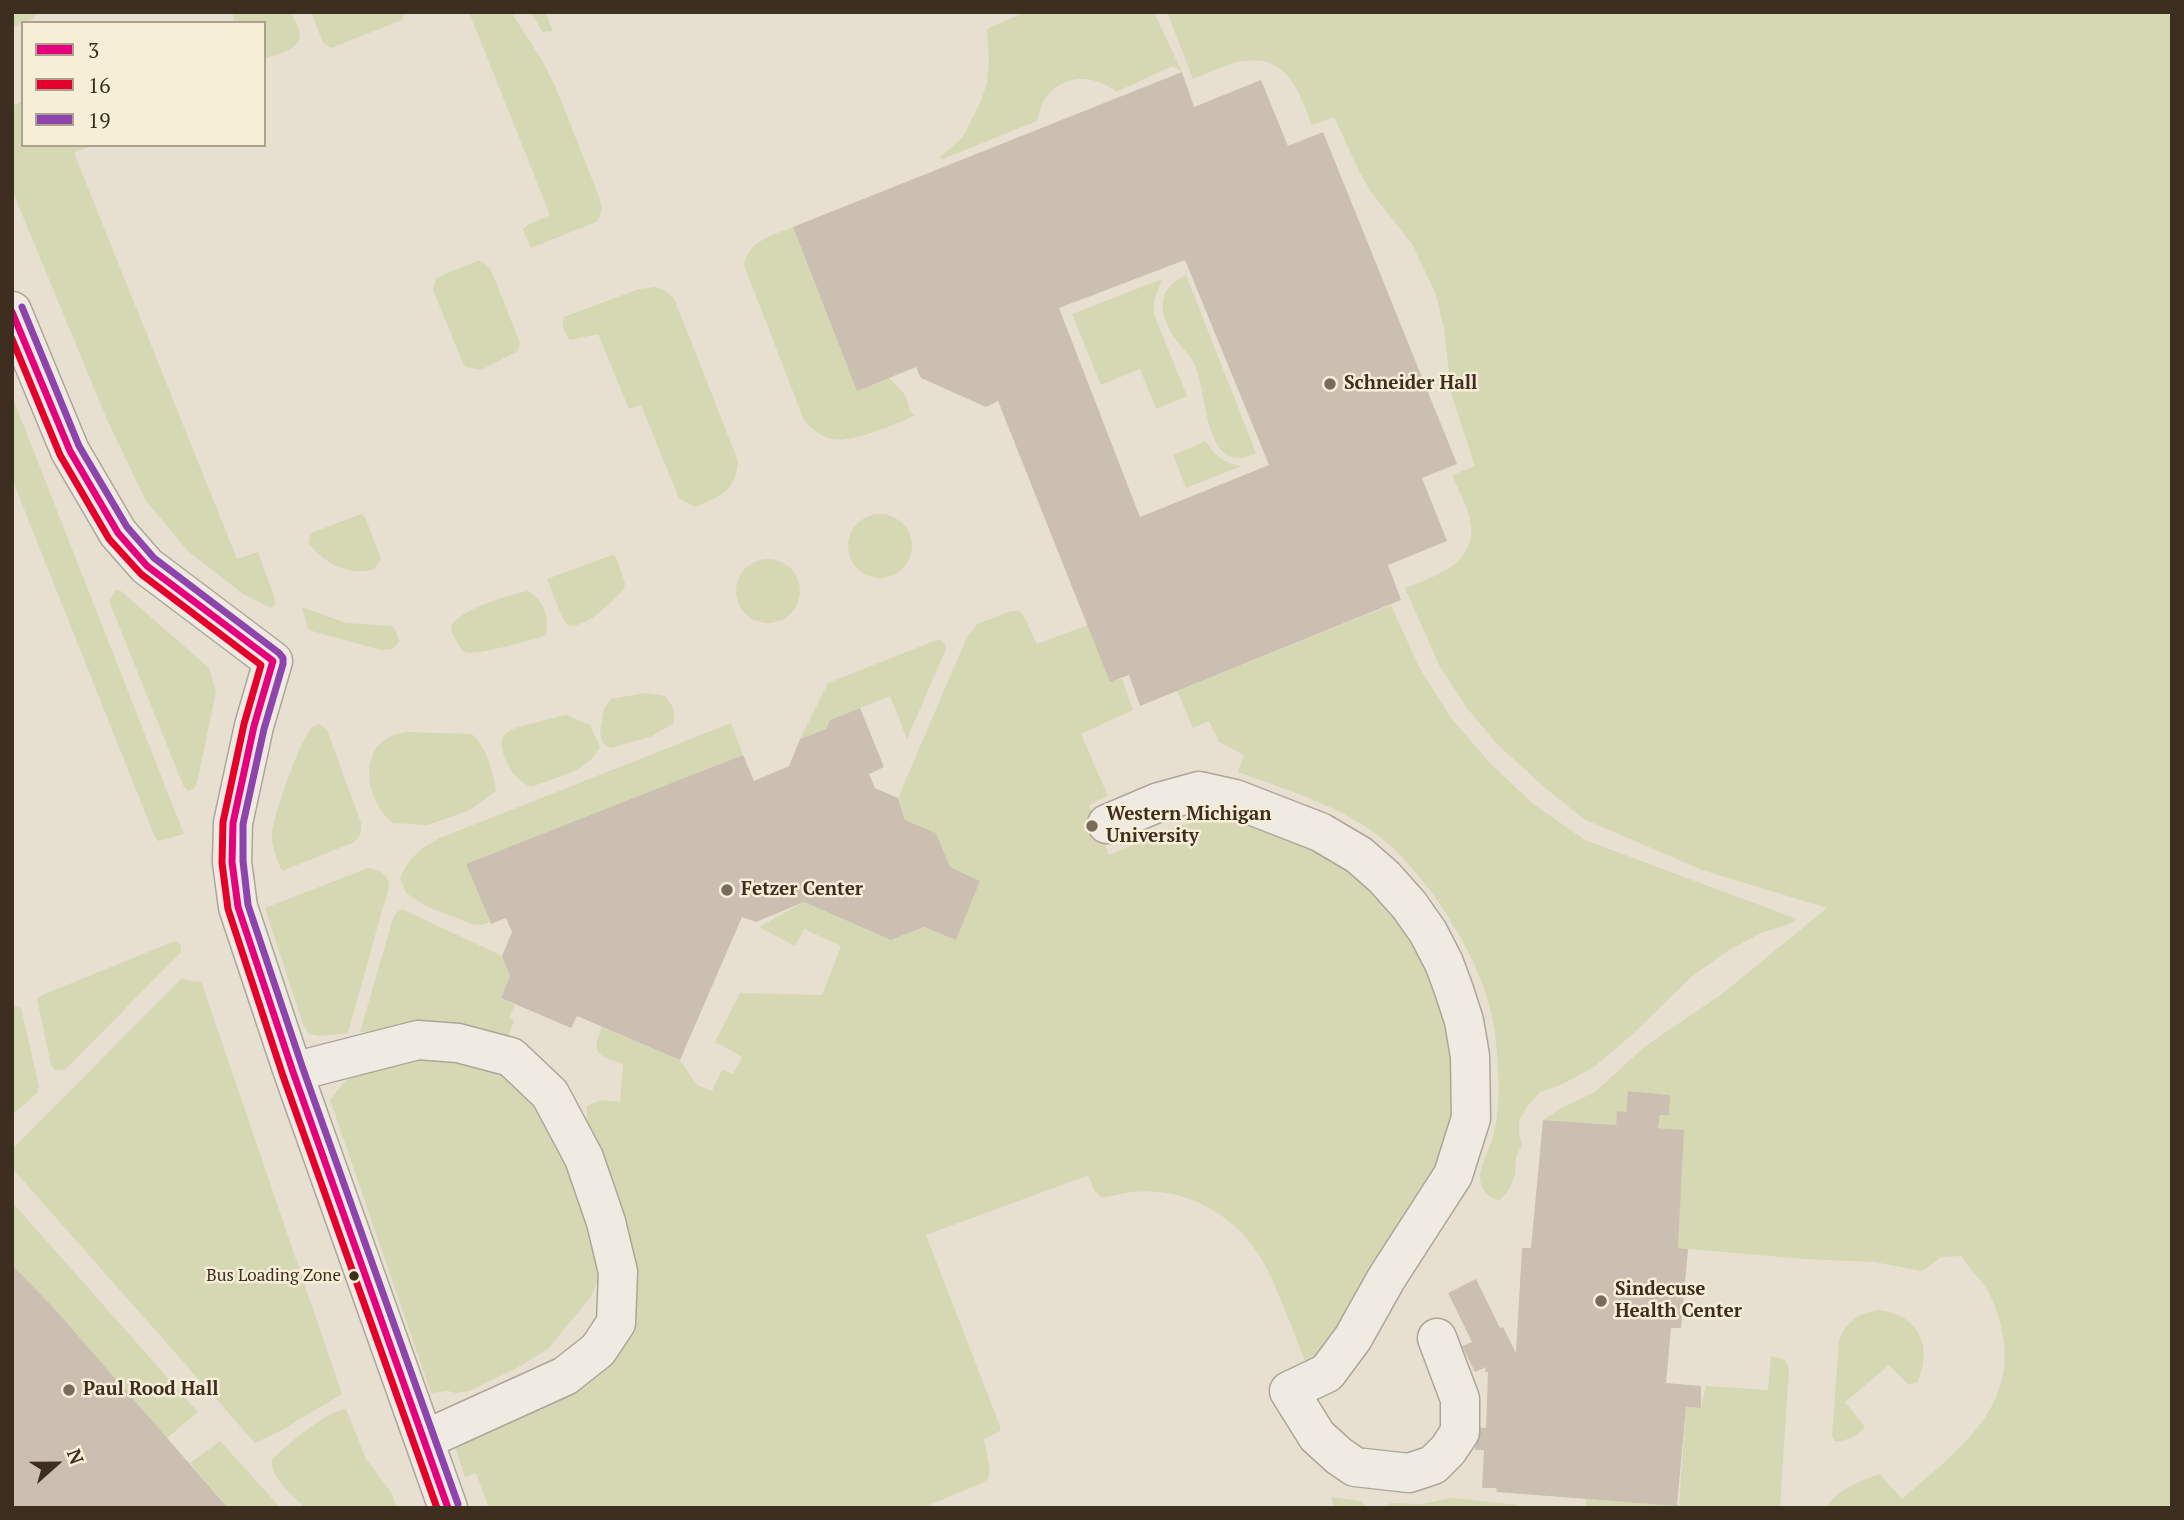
<!DOCTYPE html>
<html>
<head>
<meta charset="utf-8">
<style>
  body { margin:0 }
  #map { position:relative; width:2184px; height:1520px; overflow:hidden; background:#e7e0d1; font-family:"PT Serif",serif }
  canvas { display:block }
  .frame { position:absolute; inset:0; border:14px solid #3d2e20; pointer-events:none }
  .legend { position:absolute; left:21px; top:21px; width:245px; height:126px; box-sizing:border-box; background:#f7eed8; border:2px solid #ada18e; margin:0; padding:9px 12px; list-style:none; font-size:21px; color:#3d2e20 }
  .legend li { display:flex; align-items:center; gap:14px; height:35px }
  .legend b { width:35px; border:2px solid #ada18e }
  .north { position:absolute; left:21px; top:1429px; width:70px; height:70px; -webkit-text-stroke:5px #f7eed8; paint-order:stroke; rotate:69deg; font-size:19px; font-weight:700; line-height:28px; text-align:center; color:#3d2e20 }
  .north::after { content:''; display:block; margin:auto; width:24px; height:32px; background:#3d2e20; clip-path:polygon(50% 0,100% 100%,50% 72%,0 100%) }
</style>
</head>
<body>
<div id="map">
<canvas width="2184" height="1520"></canvas>
<div class="frame"></div>
<ul class="legend">
<li><b style="height:9px;background:#e5007d"></b>3</li>
<li><b style="height:9px;background:#e4002b"></b>16</li>
<li><b style="height:9px;background:#8e44ad"></b>19</li>
</ul>
<div class="north">N</div>
</div>
<script>
const ctx = document.querySelector('canvas').getContext('2d');
ctx.lineJoin = 'round';
function paint(path, color) { ctx.fillStyle = color; ctx.fill(path, 'evenodd'); }
function strokePath(path, color, width, dash) { ctx.strokeStyle = color; ctx.lineWidth = width; ctx.lineCap = dash ? 'butt' : 'round'; ctx.setLineDash(dash || []); ctx.stroke(path); }
function write(font, color, halo, rows, align = 'center') {
  ctx.font = font + ' "PT Serif",serif'; ctx.lineWidth = 5; ctx.setLineDash([]); ctx.textBaseline = 'middle'; ctx.strokeStyle = halo; ctx.fillStyle = color; for (const [text, x, y, turn = 0] of rows) {
    ctx.save(); ctx.translate(x, y); ctx.rotate((+turn || 0) * Math.PI / 180); ctx.textAlign = isNaN(turn) ? turn : align; if (halo) ctx.strokeText(text, 0, 0); ctx.fillText(text, 0, 0); ctx.restore();
  }
}
paint(new Path2D(`
  M12 12H39L33 19 12 27Z
  M232 12H291C294 19 299 27 300 34 301 50 275 55 264 59V23H235Z
  M311 12H405L402 20 331 48 323 43Z
  M469 12H511L542 60 555 86 598 194C602 206 604 212 596 222L531 248 523 229 526 226 550 215Z
  M530 12H545L553 31 543 32Z
  M1025 12H1154L1182 72 1173 66 1116 92C1096 75 1065 73 1047 96 1041 103 1040 112 1037 121L943 159 940 157 963 137 980 103 987 83 989 64 987 29Z
  M1167 12H2172V1508H1827C1836 1489 1862 1480 1880 1474L1902 1499C1967 1443 2033 1397 1992 1299 1985 1282 1969 1270 1962 1256L1941 1257 1922 1271 1874 1262 1804 1259 1678 1248 1683 1130 1658 1128 1660 1115H1669L1670 1095 1629 1091 1626 1112 1617 1111 1616 1125 1543 1120 1558 1110 1595 1092 1644 1047 1722 994 1827 908 1702 870 1584 819 1544 787 1497 744 1467 708 1439 665 1405 588C1434 577 1479 563 1470 521 1468 506 1458 490 1452 475L1475 466 1451 393 1444 328 1435 292 1412 244 1371 192 1359 171 1334 117 1312 125C1300 93 1287 54 1244 61 1227 63 1209 73 1193 79Z
  M23 101V145H93L74 153 237 559 258 552 275 599V605L271 608 243 594 188 551 146 501 108 422 12 190V106Z
  M793 227 857 390 889 378C898 388 909 394 909 410L915 415C902 422 888 427 874 432 844 442 826 446 804 420L744 265C748 241 771 236 793 227Z
  M477 261H482L491 270 520 343 518 351 481 370 466 367 463 363 433 290 436 278Z
  M1186 275 1256 453C1205 479 1207 395 1196 368 1192 356 1181 348 1174 337 1158 312 1156 289 1186 275Z
  M1162 279 1154 300V314L1187 396 1156 409 1140 369 1101 385 1072 314Z
  M656 287 666 291 674 298 738 461C736 491 721 496 695 507L679 498 641 405 629 409 598 334 570 340C564 332 561 327 564 317L639 289Z
  M12 396 184 834 158 841 155 837 12 479Z
  M1206 441C1214 456 1224 463 1242 466L1186 488 1173 455Z
  M848 546a32 32 0 1 1 64 0a32 32 0 1 1-64 0Z
  M361 514 365 517 381 559 374 569C349 577 323 563 308 542L311 533Z
  M612 555 616 557 625 583 624 589C610 603 589 627 568 626L561 615 547 579Z
  M736 591a32 32 0 1 1 64 0a32 32 0 1 1-64 0Z
  M115 590 121 591 209 668 216 692 197 783 195 788 188 791 183 785 109 601Z
  M528 591C544 601 550 617 546 635 534 640 474 656 465 652 461 650 458 643 455 639 454 636 451 632 451 629 452 611 513 594 528 591Z
  M1391 605 1419 667 1451 718 1489 762 1532 803 1585 840 1797 919 1789 924 1761 933 1729 950 1692 976 1635 1032 1594 1067 1563 1084 1540 1092 1528 1105 1519 1121V1134L1522 1145 1516 1157 1515 1175 1509 1190 1499 1201C1489 1197 1480 1190 1480 1178 1480 1165 1489 1150 1493 1137 1499 1116 1499 1091 1498 1069 1497 1053 1496 1037 1493 1021 1482 956 1417 856 1360 823 1322 800 1279 787 1238 772L1244 755 1219 742 1209 721 1193 728 1177 691Z
  M302 607 346 623 392 626 396 631 399 642 392 649 381 650 312 631 308 629Z
  M1011 611H1019L1023 614 1037 644 1088 625 1110 681 1122 679 1133 710 1081 734 1108 796 1089 805 1109 855 1179 826 1201 821 1248 819 1273 827 1364 874 1431 961 1459 1080 1448 1149 1330 1351 1307 1366C1294 1334 1283 1302 1268 1271 1244 1220 1190 1186 1133 1192 1123 1193 1112 1196 1102 1198L1094 1190 1089 1177 1086 1176 926 1235 1000 1426V1431L984 1439 990 1470 988 1479 982 1483 922 1508H489L476 1473 465 1477 452 1438 632 1330 587 1127V1106L601 1100 620 1102 623 1064C598 1055 590 1055 602 1027L680 1060 697 1085 712 1091 722 1070 733 1074 742 1057 715 1042 740 993 822 995 841 946 804 929 795 946 759 927 804 902 891 940 924 927 956 939 980 881 950 867 936 833 905 820 898 798 967 637 977 624Z
  M939 639 944 643 946 649 907 739 890 696 830 720 826 729 800 739 828 683Z
  M645 693 665 696C673 706 676 712 673 724L650 737 610 748 602 742 600 732 604 708 611 699Z
  M566 715 590 725 600 747C588 772 556 777 531 787 519 782 511 772 506 760 492 732 512 728 534 723 545 720 555 717 566 715Z
  M731 723 743 755 618 807 466 864 490 922 482 925 472 924 425 906 406 893 400 878C408 859 421 847 440 838Z
  M320 724 327 730 361 823C362 833 360 838 352 843L282 871C277 860 272 848 272 835 273 816 297 750 308 733 311 727 314 725 320 724Z
  M408 732 472 734C487 749 493 771 496 791L470 810 428 825 393 823C361 797 357 736 408 732Z
  M368 868C394 873 391 887 383 907L348 1033 321 1036 309 1034 303 1024 265 908Z
  M402 909 502 956 510 976 501 998 515 1005 509 1018 514 1021 508 1036 476 1029 427 1027 360 1032 393 918 396 913Z
  M175 941 181 945V952L65 1070H55L51 1065 37 999 42 995Z
  M182 978 193 982 201 981 342 1394 280 1431 255 1443 12 1168V1149Z
  M12 1006 21 1008 39 1086 37 1093 12 1115Z
  M445 1056 496 1069 530 1095 555 1139 578 1195 602 1272 590 1298 548 1349 517 1368 469 1391 456 1393 448 1391 431 1393 330 1100 356 1068 379 1062Z
  M12 1202 198 1412 167 1438 54 1308 12 1265Z
  M1878 1310C1919 1314 1934 1347 1917 1383L1908 1384 1889 1365 1845 1402 1865 1427C1860 1435 1843 1443 1834 1441L1832 1436 1839 1341C1846 1322 1858 1313 1878 1310Z
  M1771 1356 1785 1360 1789 1368 1780 1508H1585L1586 1499 1679 1505 1686 1407 1701 1408 1706 1386 1768 1390Z
  M346 1409 366 1459 391 1492 397 1508H305C293 1495 269 1477 272 1459 288 1445 325 1411 346 1409Z
  M220 1441 279 1506 280 1508H228L190 1463Z
  M1331 1497 1361 1501 1368 1508H1334Z
  M1453 1498 1518 1505 1517 1508H1387L1388 1504 1392 1503 1420 1504Z`), '#d6d7b3');
paint(new Path2D(`
  M1182 72 1194 107 1261 80 1288 146 1323 132 1457 464 1422 478 1447 541 1388 565 1401 600 1140 706 1129 675 1110 682 998 401 986 407 921 378 916 367 857 391 793 227ZM1185 260 1269 465 1140 517 1059 308Z
  M860 708 884 767 869 774 875 788 898 798 905 820 936 833 950 867 980 881 956 940 924 927 891 940 804 902 756 922 742 917 680 1060 577 1016 571 1028 501 998 510 976 502 956 512 932 506 918 491 924 466 864 743 755 754 781 789 766 800 739 826 729 830 720Z
  M1628 1091 1670 1095 1669 1115H1660L1658 1128 1684 1130 1678 1248 1688 1249 1681 1328H1671L1666 1383 1701 1386V1408L1686 1407 1677 1506 1497 1492 1496 1488H1482L1484 1450H1475L1477 1427 1486 1428 1488 1372H1485L1486 1367 1475 1372 1462 1346 1472 1342 1448 1293 1476 1279 1500 1328 1503 1327 1516 1353 1522 1248H1531L1543 1120 1616 1125 1617 1111 1626 1112Z
  M12 1265 54 1308 228 1508H12Z`), '#cbbfb2');
const minor = new Path2D(`
  M12 311 70 451 118 533 147 566 273 661 254 726 233 823 232 862 238 907 293 1072 448 1508
  M1107 824 1159 802 1199 791 1235 799 1320 832 1359 855 1384 877 1409 905 1428 932 1444 963 1454 990 1464 1021 1470 1056 1471 1118 1453 1175 1386 1279 1353 1338 1327 1373 1289 1391 1317 1436 1339 1456 1355 1467 1409 1473 1433 1465 1448 1450 1460 1432V1399L1437 1338
  M293 1072 418 1040 458 1043 511 1057 550 1094 584 1158 606 1222 618 1272 616 1323 598 1350 565 1376 424 1440`);
strokePath(minor, '#ada599', 41);
strokePath(minor, '#efebe3', 38);
strokePath(new Path2D(`
  M12 312 70 451 118 533 147 566 273 661 254 726 233 823 232 862 238 907 293 1072 448 1508`), '#e5007d', 7);
strokePath(new Path2D(`
  M12 339 60 455 109 539 141 574 261 665 244 724 223 822 222 863 228 909 283 1076 437 1508`), '#e4002b', 7);
strokePath(new Path2D(`
  M22 307 79 446 127 527 154 558 279 653 283 658V664L264 729 243 824V861L248 905 303 1069 458 1504`), '#8e44ad', 7);
for (const [x, y, r, color] of [
  [1330,384,7,"#786c5e"],
  [1092,826,7,"#786c5e"],
  [727,890,7,"#786c5e"],
  [354,1276,6,"#3d2e20"],
  [1601,1301,7,"#786c5e"],
  [69,1390,7,"#786c5e"]
]) { const dot = new Path2D(); dot.arc(x, y, r, 0, 2 * Math.PI); ctx.fillStyle = color; ctx.fill(dot); strokePath(dot, '#f7eed8', 2.5); }
write('17px', '#3d2e20', '#f7eed8', [
  ["Bus Loading Zone",341,1276]
], 'right');
write('bold 19px', '#3d2e20', '#f7eed8', [
  ["Schneider Hall",1344,384],
  ["Western Michigan",1106,815],
  ["University",1106,837],
  ["Fetzer Center",741,890],
  ["Sindecuse",1615,1290],
  ["Health Center",1615,1312],
  ["Paul Rood Hall",83,1390]
], 'left');
</script>
</body>
</html>
